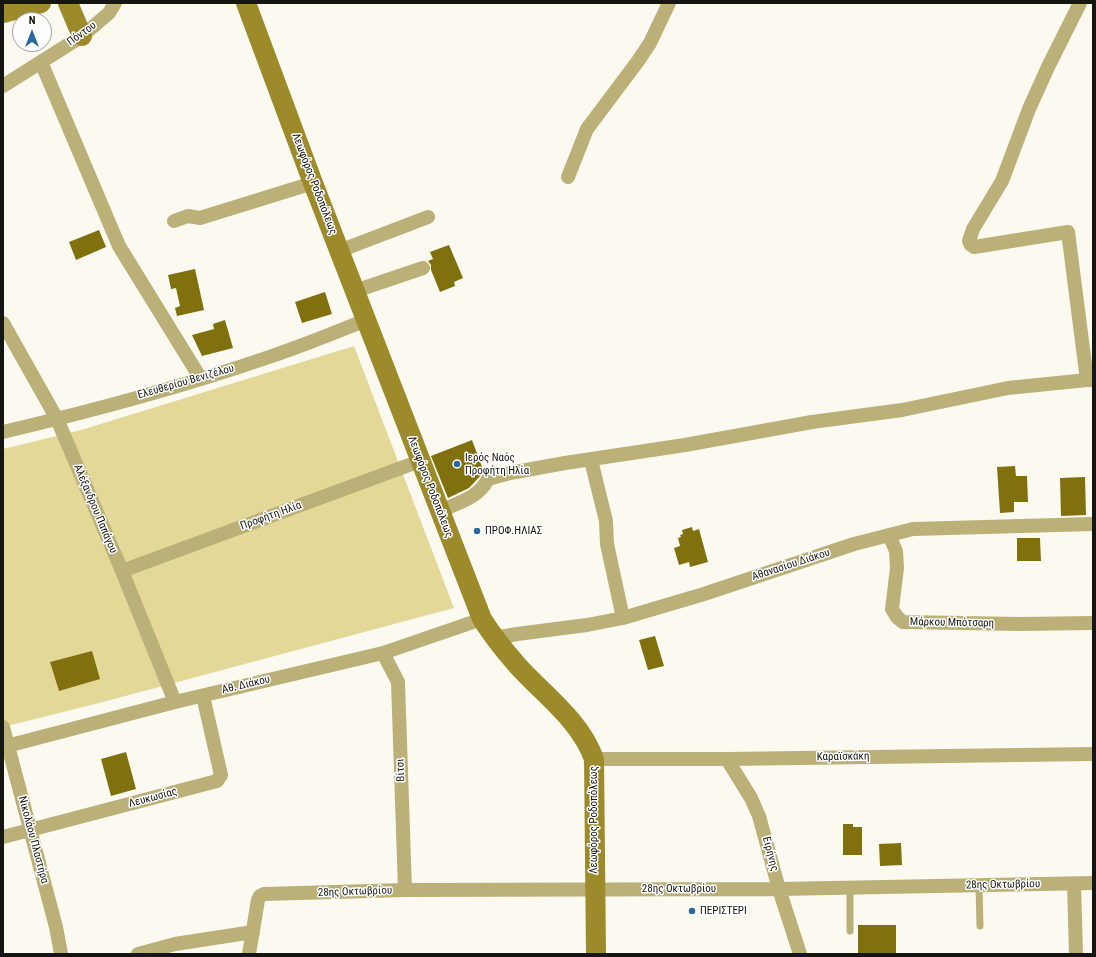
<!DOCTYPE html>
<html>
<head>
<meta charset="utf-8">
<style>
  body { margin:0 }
  #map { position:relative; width:1096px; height:957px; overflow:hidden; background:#fcfaf0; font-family:"Roboto Condensed",sans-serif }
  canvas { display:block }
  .frame { position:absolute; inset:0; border:4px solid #151511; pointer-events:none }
  .north { position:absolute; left:12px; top:12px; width:40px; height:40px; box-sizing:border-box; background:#fff; border:1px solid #a1a1a0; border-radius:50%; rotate:0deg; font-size:11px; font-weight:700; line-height:16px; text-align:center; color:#151511 }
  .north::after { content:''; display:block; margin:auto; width:14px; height:18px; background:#2a689f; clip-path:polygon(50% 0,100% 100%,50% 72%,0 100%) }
</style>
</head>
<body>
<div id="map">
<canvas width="1096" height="957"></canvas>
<div class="frame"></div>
<div class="north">N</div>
</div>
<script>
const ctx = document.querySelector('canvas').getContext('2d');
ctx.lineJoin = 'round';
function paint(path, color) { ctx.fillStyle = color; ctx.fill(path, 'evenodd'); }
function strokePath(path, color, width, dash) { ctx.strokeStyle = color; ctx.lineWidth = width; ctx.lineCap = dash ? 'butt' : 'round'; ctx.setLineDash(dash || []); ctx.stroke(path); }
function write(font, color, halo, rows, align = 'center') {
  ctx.font = font + ' "Roboto Condensed",sans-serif'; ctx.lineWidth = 3; ctx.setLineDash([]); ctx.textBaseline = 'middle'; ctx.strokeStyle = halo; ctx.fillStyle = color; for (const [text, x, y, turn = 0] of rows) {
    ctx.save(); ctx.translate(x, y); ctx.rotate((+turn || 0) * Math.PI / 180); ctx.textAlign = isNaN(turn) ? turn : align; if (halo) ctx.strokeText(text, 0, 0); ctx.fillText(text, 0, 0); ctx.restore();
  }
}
paint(new Path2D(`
  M354 346 454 608 103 702 3 727V449L81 430Z`), '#e4d899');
paint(new Path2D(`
  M99 230 106 247 76 260 69 242Z
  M449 245 463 278 454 282 455 286 440 292 431 270V265L428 261 433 259 430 252Z
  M195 269 204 310 177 316 175 308 180 306 176 288 171 289 168 275Z
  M325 292 332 314 302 323 295 302Z
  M225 320 233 348 202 356 192 335 214 329 213 324Z
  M472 440 484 472 469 488 448 498 431 456Z
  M1015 466 1016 476H1027L1028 502H1014V512L1000 513 997 467Z
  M1085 477 1086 515 1061 516 1060 478Z
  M692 527 693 531 699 529 708 562 690 567 689 562 679 565 674 548 680 546 678 538 681 537 680 535 683 534 682 530Z
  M1017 538H1040L1041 561H1017Z
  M655 636 664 666 648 670 639 640Z
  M92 651 100 679 59 691 50 662Z
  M126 752 136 789 111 796 101 759Z
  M843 824H853V827H862V855H843Z
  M901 843 902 865 880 866 879 844Z
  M858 925H896V954H858Z`), '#80700e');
strokePath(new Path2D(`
  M979 886 980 926
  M850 888V931`), '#bbb078', 7);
strokePath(new Path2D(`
  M1080 3 1048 67 1029 109 1002 181 973 229 969 241 971 245 974 247 1068 232 1087 380
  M41 62 119 246 201 379
  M3 86 82 36 109 13 115 3
  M568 177 587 129 638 61 650 43 669 3
  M174 221 188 216 200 218 313 183
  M339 251 428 217
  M355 291 423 268
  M3 323 57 419 122 571 175 702
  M3 432C92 411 182 387 269 357 302 346 334 333 366 320
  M591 460 606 521 607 544 623 618
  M440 511C457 503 479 498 488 479L510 473 565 463 685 445 812 422 902 410 1008 388 1087 380H1093
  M889 535 896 551 897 568 892 609 897 617 903 622 1020 624 1093 623
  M122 571 420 461
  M494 638 517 634 587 625 623 618 704 594 854 544 913 529 1093 524
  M383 653 398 682 405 890
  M3 727 56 927 61 954
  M3 747 175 702 383 653 482 619
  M594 759H727L1093 754
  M727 759 751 798 759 816 779 889 800 954
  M3 837 217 781 221 775 203 696
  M1074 884 1076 954
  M138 954 175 944 253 932
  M249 954 258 900 260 896 264 894 405 890 779 889 1093 883`), '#bbb078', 14);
strokePath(new Path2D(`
  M68 3 82 36
  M246 3 313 183 482 619C492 635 504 650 517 665 544 695 580 720 594 759L596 954
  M3 13 41 3`), '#9d8b2b', 20);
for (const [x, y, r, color] of [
  [457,464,4,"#2a689f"],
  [477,531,4,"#2a689f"],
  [692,911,4,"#2a689f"]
]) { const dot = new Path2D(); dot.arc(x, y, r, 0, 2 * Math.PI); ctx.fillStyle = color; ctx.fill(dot); strokePath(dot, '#fff', 1.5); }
write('11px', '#151511', '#fff', [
  ["Πόντου",82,34,-36],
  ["Λεωφόρος Ροδοπόλεως",314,184,69],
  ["Ελευθερίου Βενιζέλου",186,382,-16],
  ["Λεωφόρος Ροδοπόλεως",430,487,69],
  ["Αλέξανδρου Παπάγου",95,509,67],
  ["Προφήτη Ηλία",271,516,-20],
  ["Αθανασίου Διάκου",791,565,-18],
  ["Μάρκου Μπότσαρη",952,623,1],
  ["Αθ. Διάκου",246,685,-13],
  ["Καραϊσκάκη",843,757,-1],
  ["Βίτσι",401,770,-92],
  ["Λευκωσίας",153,798,-15],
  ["Λεωφόρος Ροδοπόλεως",594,820,-90],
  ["Νικολάου Πλαστήρα",33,840,75],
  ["Ειρήνης",770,854,75],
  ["28ης Οκτωβρίου",1003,885,-1],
  ["28ης Οκτωβρίου",679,889],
  ["28ης Οκτωβρίου",355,892,-2]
]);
write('11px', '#151511', '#fff', [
  ["Ιερός Ναός",465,458],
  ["Προφήτη Ηλία",465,471],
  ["ΠΡΟΦ.ΗΛΙΑΣ",485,531],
  ["ΠΕΡΙΣΤΕΡΙ",700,911]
], 'left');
</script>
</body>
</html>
